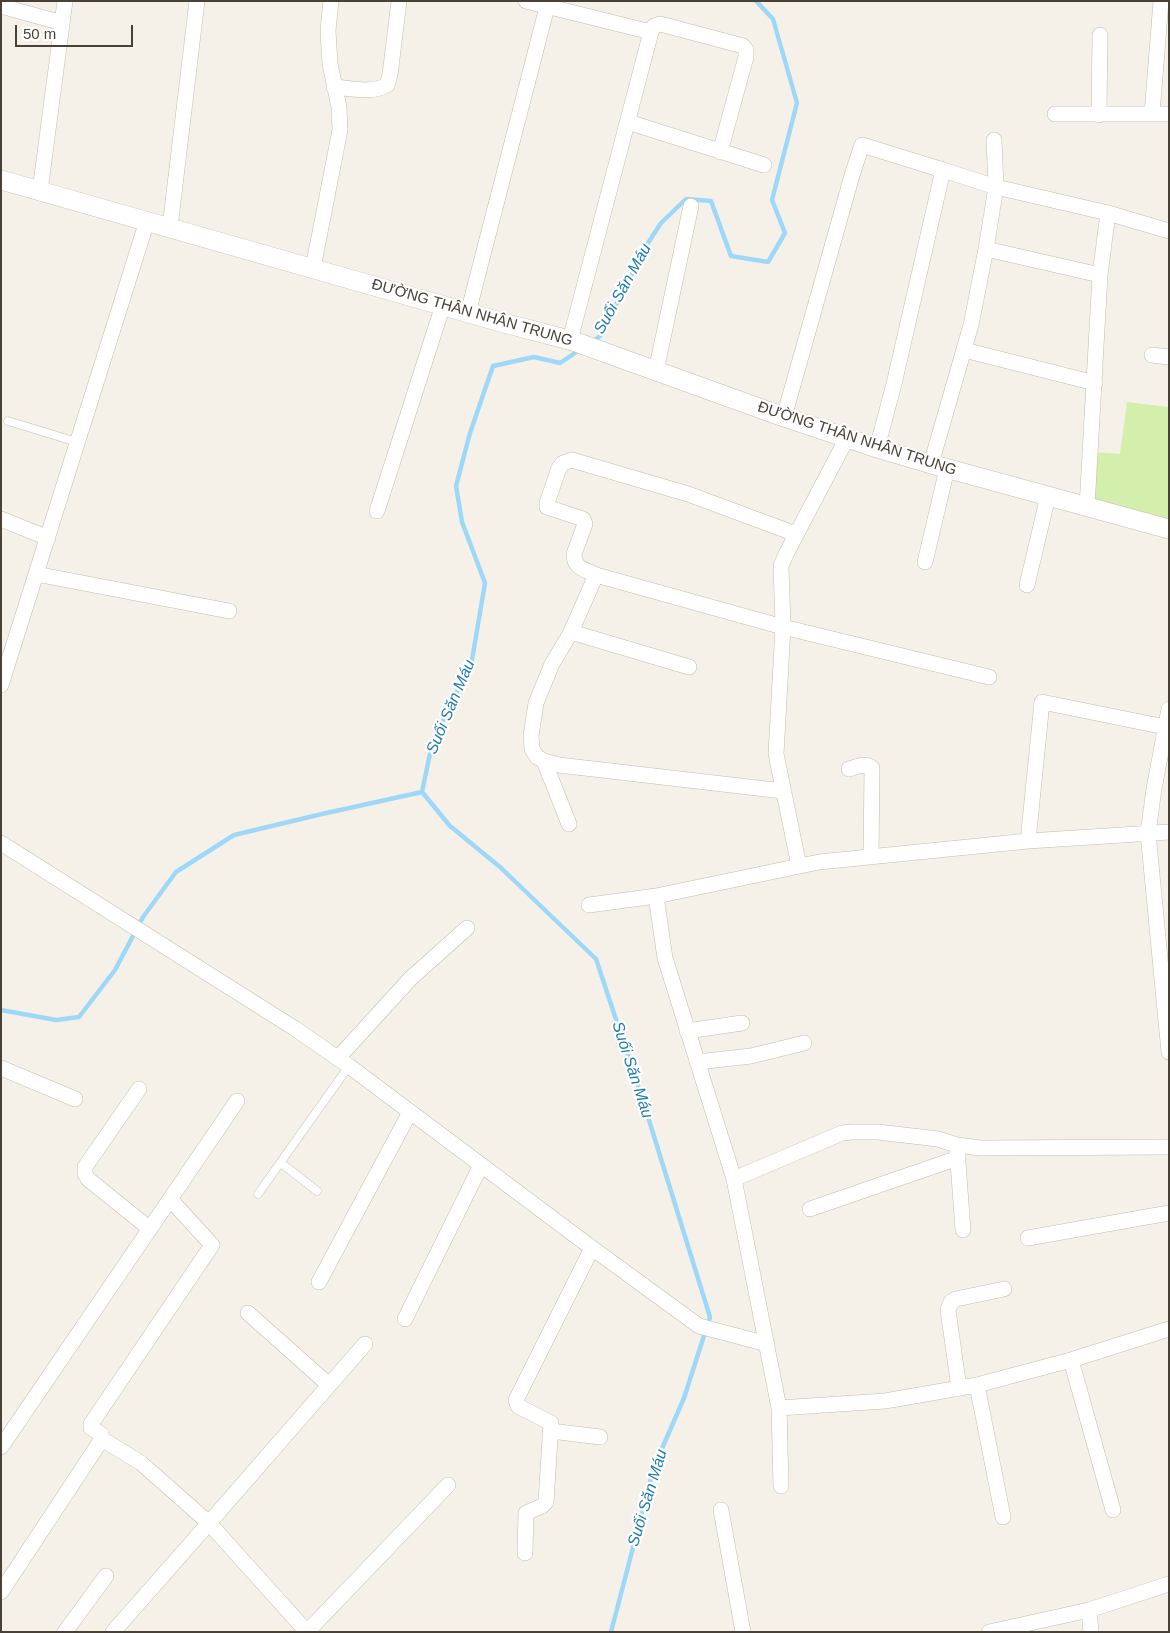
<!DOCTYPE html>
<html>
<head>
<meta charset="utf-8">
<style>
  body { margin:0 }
  #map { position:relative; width:1170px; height:1633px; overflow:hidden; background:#f6f1e8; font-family:Helvetica,sans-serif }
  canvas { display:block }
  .frame { position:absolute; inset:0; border:2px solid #4a4136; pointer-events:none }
  .scale { position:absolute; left:15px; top:25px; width:118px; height:22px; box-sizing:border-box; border:2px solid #4a4136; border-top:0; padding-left:6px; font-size:15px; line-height:18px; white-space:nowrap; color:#4a4136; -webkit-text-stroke:4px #fff; paint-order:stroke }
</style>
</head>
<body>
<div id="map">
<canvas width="1170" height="1633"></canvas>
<div class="frame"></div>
<div class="scale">50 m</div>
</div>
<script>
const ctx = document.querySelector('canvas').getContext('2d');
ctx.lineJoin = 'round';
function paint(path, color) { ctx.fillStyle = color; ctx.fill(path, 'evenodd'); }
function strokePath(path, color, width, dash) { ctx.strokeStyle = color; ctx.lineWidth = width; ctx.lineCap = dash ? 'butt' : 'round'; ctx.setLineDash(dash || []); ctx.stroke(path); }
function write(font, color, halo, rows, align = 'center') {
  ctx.font = font + ' Helvetica,sans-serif'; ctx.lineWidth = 4.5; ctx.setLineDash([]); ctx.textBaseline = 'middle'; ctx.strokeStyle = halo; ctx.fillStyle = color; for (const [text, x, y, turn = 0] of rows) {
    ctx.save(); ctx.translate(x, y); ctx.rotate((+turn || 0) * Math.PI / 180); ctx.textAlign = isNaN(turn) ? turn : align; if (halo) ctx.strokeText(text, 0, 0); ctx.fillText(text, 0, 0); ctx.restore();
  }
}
paint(new Path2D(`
  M1127 402 1169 407V520L1095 499 1094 452 1120 454Z`), '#d4eeac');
strokePath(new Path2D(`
  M592 342 600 336 648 243 661 223 686 199 711 201 731 256 768 262 785 233 772 200 797 103 773 19 756 1
  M581 349 560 363 534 357 493 366 470 433 456 486 462 522 485 583 472 660 432 744 422 792 450 826 500 867 596 959 644 1104 710 1317 684 1398 654 1467 611 1632
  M1 1010 56 1020 79 1017 115 970 143 917 176 872 234 835 322 814 422 792`), '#9ed8f9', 4.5);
const service = new Path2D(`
  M8 421 77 442
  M281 1163 317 1191
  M258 1194 349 1066`);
const minor = new Path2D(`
  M526 1 651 32
  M1 6 62 23
  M334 87C350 88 372 94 387 85L390 75 399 1
  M1055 114H1169
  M1152 114 1161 1
  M1099 115 1100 35
  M628 122 764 165
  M943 170 996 187 1108 213 1169 231
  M40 191 65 1
  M170 227 197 1
  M986 249 1100 275
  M313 268 340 130 339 107 330 64 328 31 331 1
  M468 313 547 7
  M570 340 651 32 654 26 660 24 668 26 743 46 746 50V57L720 152
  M964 350 1095 383
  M1152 355 1169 357
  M656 371 691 206
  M784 417 853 172 862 145 943 170 894 384 877 448
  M931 464 971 325 986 249 996 187 994 140
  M1087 507 1100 275 1108 213
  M377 511 443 305
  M1 519 48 538
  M796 534 688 494 572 460 563 463 559 468 547 503V507L583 519 585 524 574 554C574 569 585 569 596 575L783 627 989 677
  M925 562 947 469
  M36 574 229 611
  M596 575 571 632 552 664 536 703 531 736 532 749 537 757 544 761 559 765 783 791
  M1027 585 1048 496
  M571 632 689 667
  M1 685 147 221
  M1169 709 1154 789 1148 833 1169 1052
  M544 761 569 824
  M849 769C856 767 866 762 872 768L871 856
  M1028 841 1042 702 1165 727
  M1 843 294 1028 349 1066 592 1248 516 1400 518 1406 551 1423 546 1502 542 1506 526 1513 525 1553
  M799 866 776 754 783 627 781 566 786 554 847 438
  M656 896 665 958 734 1179 779 1408 781 1486
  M589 905 656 896 819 862 1028 841 1169 832
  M687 1031 742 1023
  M338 1058 411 978 467 928
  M697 1062 751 1056 804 1043
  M1 1068 75 1099
  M139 1089 85 1167V1174L88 1179 150 1229
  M957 1149 963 1230
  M734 1179 842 1133 852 1132H878L938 1139 957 1145 980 1148 1169 1147
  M810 1209 958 1158
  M1028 1238 1169 1213
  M592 1248 699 1326 767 1344
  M319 1282 410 1112
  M248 1313 329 1385
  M405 1319 481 1165
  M1071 1360 1113 1510
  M977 1385 1003 1517
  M959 1388 948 1310 951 1302 956 1299 1004 1289
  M779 1408 885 1401 977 1385 1071 1360 1169 1329
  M551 1431 600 1437
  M102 1439 141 1463 209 1523 307 1632
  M1 1447 237 1101
  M721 1510 743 1632
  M1 1592 102 1439 101 1434 91 1428V1424L212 1245 170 1199
  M1089 1610 1091 1632
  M65 1632 106 1576
  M113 1632 209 1523 365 1344
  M307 1632 448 1485
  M989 1632 1089 1610 1169 1584`);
const tertiary = new Path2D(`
  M1 180 504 323 573 341 784 417 877 448 931 464 1169 529`);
strokePath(service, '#c5bbac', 9);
strokePath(minor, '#c5bbac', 16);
strokePath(tertiary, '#c5bbac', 20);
strokePath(service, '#fff', 8);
strokePath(minor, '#fff', 15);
strokePath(tertiary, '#fff', 19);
write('15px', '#4a4136', '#fff', [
  ["ĐƯỜNG THÂN NHÂN TRUNG",472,313,16],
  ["ĐƯỜNG THÂN NHÂN TRUNG",857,439,18]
]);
write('italic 16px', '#1f7cb1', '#fff', [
  ["Suối Săn Máu",623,289,-61],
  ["Suối Săn Máu",451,707,-67],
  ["Suối Săn Máu",632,1070,72],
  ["Suối Săn Máu",648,1498,-73]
]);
</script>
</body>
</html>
